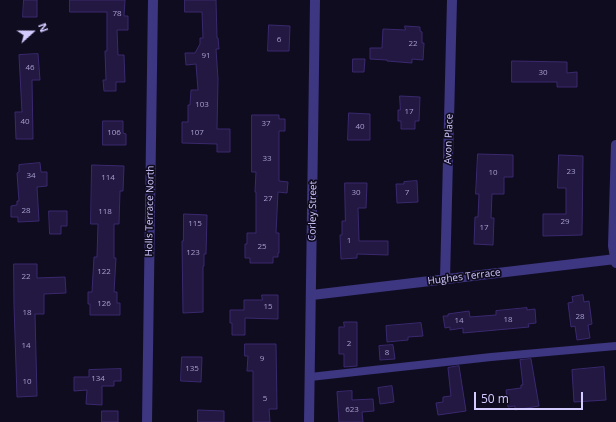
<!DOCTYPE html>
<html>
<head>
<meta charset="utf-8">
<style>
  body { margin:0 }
  #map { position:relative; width:616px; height:422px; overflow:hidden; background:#100c20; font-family:"Open Sans",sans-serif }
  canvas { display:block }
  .north { position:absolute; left:12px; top:12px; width:40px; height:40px; -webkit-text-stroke:3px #100c20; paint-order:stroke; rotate:69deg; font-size:11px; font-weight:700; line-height:16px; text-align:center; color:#d4cbff }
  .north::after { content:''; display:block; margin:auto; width:14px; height:18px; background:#d4cbff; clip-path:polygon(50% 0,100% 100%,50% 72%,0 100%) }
  .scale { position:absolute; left:474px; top:392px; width:109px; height:18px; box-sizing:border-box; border:2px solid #d4cbff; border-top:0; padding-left:5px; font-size:12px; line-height:14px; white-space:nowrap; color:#d4cbff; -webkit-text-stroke:3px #100c20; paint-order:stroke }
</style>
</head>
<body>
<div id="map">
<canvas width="616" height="422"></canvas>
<div class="north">N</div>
<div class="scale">50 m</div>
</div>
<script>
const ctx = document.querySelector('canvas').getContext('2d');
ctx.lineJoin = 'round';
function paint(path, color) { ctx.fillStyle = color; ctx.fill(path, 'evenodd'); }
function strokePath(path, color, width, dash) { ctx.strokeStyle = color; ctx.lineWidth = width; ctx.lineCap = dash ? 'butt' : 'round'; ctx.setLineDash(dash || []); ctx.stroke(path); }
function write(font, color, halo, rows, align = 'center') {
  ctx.font = font + ' "Open Sans",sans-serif'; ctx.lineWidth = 3.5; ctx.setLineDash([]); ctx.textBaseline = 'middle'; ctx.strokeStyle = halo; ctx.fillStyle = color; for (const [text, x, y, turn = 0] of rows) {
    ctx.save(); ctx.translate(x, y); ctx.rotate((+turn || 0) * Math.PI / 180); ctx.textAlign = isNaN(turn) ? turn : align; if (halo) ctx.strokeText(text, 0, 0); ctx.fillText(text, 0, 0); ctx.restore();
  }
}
const building = new Path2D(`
  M24 0H37V17H23Z
  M70 0H125L124 16H128V30H117L118 55H124L125 82H116V91H104L103 80H106L105 51H107V12H70Z
  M185 0H216L217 38H218L219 49H216L218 79 217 129H230V152H217V144L182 143V122H188V105H190L191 90H198L196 64 186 65 185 53H195L200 44V38H203L202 12H185Z
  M269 25 290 26 289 51H268Z
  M405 26 420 27V31L422 32V43H424L423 60 412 59V63L387 61V60L370 59V48H382L383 29 405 30Z
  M38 54 40 80H32L33 139H16L15 112H22L19 55Z
  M353 59H365L364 72H353Z
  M512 61 567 62V73L577 72V87H557V82H512Z
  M400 96 420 97 419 121H415V129H401V121H398V110H400Z
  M349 113 370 114V140H348Z
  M252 115H279V119H285V131H279V181L288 182 287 193 278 192 276 233H279V253H278V257H273V263H250V258H245V244H247V233H256V192H255L256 172H252Z
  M103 121H123V133L126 134V145H103Z
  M478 154 513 155V177H504V194H492L491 218H494L493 245 474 244 475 217H478L479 194H476Z
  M559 155 583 156 582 235 543 236V214H566V188H558Z
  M40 163 41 172H47V186L37 187 39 221 18 222V217H11V206L17 205V201H19L17 173 19 172V165Z
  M92 165 124 166 123 191H120L119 224H114V258H116L114 292H117V303H120V315H90V304H88V292H92L94 257H97L98 224H91Z
  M417 181 418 202 397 203 396 184H404V182Z
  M345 183H367L366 208H358L359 241H388V255L357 254V258L341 259 340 235H342V221H345Z
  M49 211H67V226H61V234H50Z
  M184 214 207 215 206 254H204V266H203V312L183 313 182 241H183Z
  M14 264H37V278L65 277 66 293 44 294V314H35L37 396 17 397 14 305Z
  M262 295H278V319L245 318V335H232V323H230V310H244V300H262Z
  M583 295 584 302 589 301 592 324 588 325 590 338 577 340 575 326 571 327 568 303 573 302 572 297Z
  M527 308V310L535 309 536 323 528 324 529 327 463 333V328L450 330V327L445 328 443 316H448V314L469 311 470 317 496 315V311Z
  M344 322H357V366L344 367V354H339V327H344Z
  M421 323 423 336 408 337V340L387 342 386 326Z
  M245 344H276L277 409H269L270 422H253V371H247L248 356H245Z
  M393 345 395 359 380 360 379 346Z
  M182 357H202L201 382 181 381Z
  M531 359 539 406 515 410V406L508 407 506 390 521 388V385H523L520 360Z
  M459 366 466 411 438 415 436 403 443 402V397L451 396 448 368Z
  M604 367 606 400 574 402 572 370Z
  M121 369V381H114V386H102V405L86 404 87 390 74 391V377H89V370Z
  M392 386 394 402 380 404 378 388Z
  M352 391V400L373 399 374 411 362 412 363 422H339L337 392Z
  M198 410 224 411V422H198Z
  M102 411H118V422H102Z`);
paint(building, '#221841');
strokePath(building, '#3a296e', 1);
strokePath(new Path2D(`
  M310 377 491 357 616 346`), '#3d3680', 8);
strokePath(new Path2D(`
  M616 145 613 246 616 263
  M445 279 452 0
  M312 295 616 259
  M147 422 153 0
  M309 422 315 0`), '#3d3680', 10);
write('8px', '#a89ed0', null, [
  ["78",117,14],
  ["6",279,40],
  ["22",413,44],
  ["91",206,56],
  ["46",30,68],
  ["30",543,73],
  ["103",202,105],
  ["17",409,112],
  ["40",25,122],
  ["37",266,124],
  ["40",360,127],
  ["106",114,133],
  ["107",197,133],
  ["33",267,159],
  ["23",571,172],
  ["10",493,173],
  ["34",31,176],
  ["114",108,178],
  ["30",356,193],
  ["7",407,193],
  ["27",268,199],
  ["28",26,211],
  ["118",105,212],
  ["29",565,222],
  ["115",195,224],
  ["17",484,228],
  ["1",349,241],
  ["25",262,247],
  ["123",193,253],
  ["122",104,272],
  ["22",26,277],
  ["126",104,304],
  ["15",268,307],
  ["18",27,313],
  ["28",580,317],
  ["18",508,320],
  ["14",459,321],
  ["2",349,344],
  ["14",26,346],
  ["8",387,353],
  ["9",262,359],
  ["135",192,369],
  ["134",98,379],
  ["10",27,382],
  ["5",265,399],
  ["623",352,410]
]);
write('10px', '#d4cbff', '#100c20', [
  ["Avon Place",449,139,-88],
  ["Holls Terrace North",150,211,-89],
  ["Corley Street",313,211,-89],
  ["Hughes Terrace",464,277,-7]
]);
</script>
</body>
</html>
